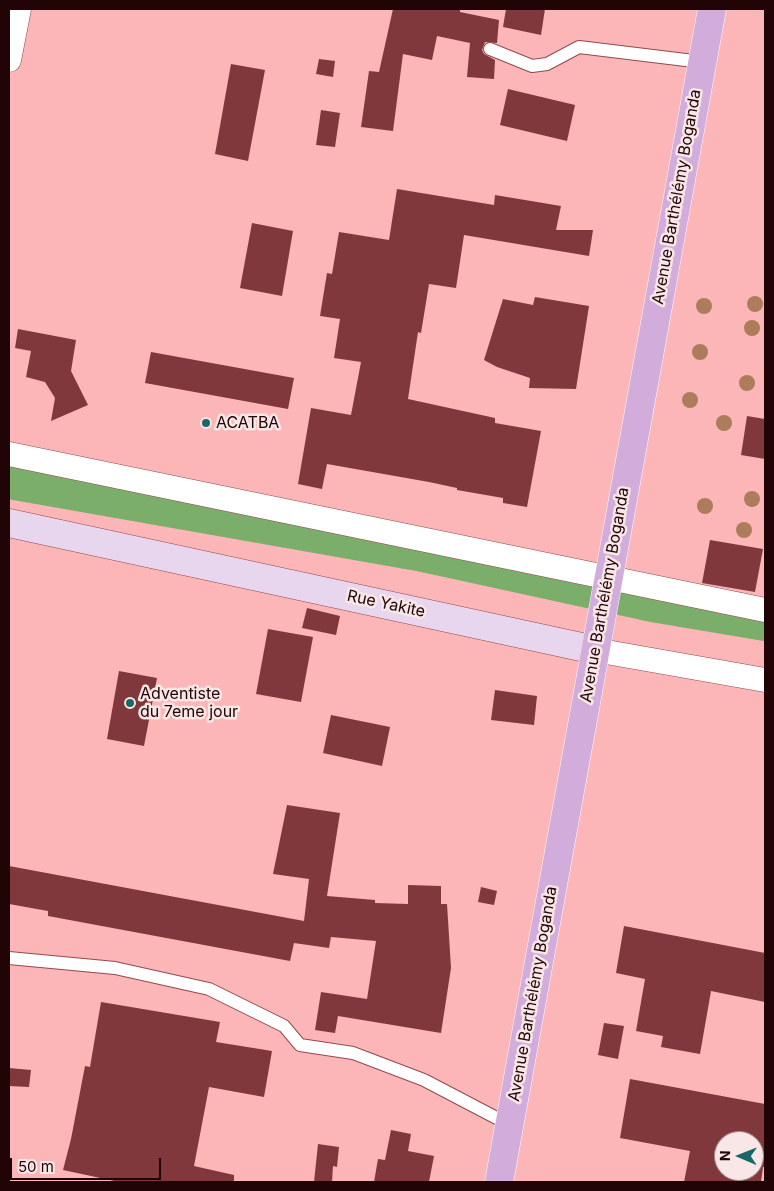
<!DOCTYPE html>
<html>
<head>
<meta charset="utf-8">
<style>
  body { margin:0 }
  #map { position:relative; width:774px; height:1191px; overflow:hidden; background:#fcb6b7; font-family:Inter,sans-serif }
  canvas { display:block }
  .frame { position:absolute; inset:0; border:10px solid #200406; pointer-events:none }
  .north { position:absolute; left:714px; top:1131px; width:50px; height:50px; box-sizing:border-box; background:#f9e7e7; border:1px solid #a28c8d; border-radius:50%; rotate:271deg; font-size:14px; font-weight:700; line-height:20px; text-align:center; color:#200406 }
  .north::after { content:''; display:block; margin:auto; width:18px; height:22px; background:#186769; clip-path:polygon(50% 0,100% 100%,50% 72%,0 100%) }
  .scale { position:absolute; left:10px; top:1158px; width:151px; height:22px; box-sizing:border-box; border:2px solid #200406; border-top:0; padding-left:6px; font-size:15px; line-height:18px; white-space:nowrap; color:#200406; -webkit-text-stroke:4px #f9e7e7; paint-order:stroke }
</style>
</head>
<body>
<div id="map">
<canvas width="774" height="1191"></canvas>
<div class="frame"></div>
<div class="north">N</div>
<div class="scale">50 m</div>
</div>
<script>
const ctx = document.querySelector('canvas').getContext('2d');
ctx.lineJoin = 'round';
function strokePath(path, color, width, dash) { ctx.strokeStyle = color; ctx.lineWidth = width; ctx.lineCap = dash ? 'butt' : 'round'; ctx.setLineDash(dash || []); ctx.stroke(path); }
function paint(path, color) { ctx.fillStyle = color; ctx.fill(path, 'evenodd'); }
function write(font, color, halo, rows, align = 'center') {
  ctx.font = font + ' Inter,sans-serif'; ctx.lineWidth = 5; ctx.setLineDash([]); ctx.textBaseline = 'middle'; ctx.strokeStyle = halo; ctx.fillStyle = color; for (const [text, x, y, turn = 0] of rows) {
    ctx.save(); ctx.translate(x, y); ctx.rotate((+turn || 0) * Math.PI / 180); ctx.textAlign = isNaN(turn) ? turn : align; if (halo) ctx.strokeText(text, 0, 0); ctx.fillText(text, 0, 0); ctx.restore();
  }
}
strokePath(new Path2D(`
  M9 481 418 553 652 604 765 623`), '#7bae6b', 36);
paint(new Path2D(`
  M393 9H460V12L499 20 497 43 485 42 482 50 484 54 495 60 494 79 467 77 470 43 437 36 432 60 403 54 393 131 361 127 369 71 379 72Z
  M506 9H545L541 35 503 27Z
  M319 59 335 61 333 77 316 74Z
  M231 64 265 70 248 161 215 154Z
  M508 89 575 105 567 141 500 125Z
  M321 110 340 113 335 147 316 145Z
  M397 189 494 205 495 195 561 206 556 230H593L589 256 464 235 456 288 429 284 421 333 418 332 408 399 495 418V423L541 431 527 507 503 503V498L457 490V488L429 482 327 464 322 489 298 484 311 408 351 415 361 362 334 358 340 319 320 316 327 273 332 274 339 232 389 240Z
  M252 223 293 231 282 296 240 288Z
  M535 297 589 306 576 389 529 388 530 378 497 367 484 360 503 299 533 305Z
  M18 329 76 340 71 371 88 405 51 421 55 398 45 382 26 377 31 351 15 348Z
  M151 352 294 378 288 409 145 383Z
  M747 416 765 419V459L741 455Z
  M710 540 763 549 755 592 702 583Z
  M307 608 340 616 336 635 302 628Z
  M268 629 313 637 301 702 256 694Z
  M119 671 157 678 144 746 107 739Z
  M495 690 537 696 534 725 491 720Z
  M331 715 390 727 382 766 323 753Z
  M287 805 340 813 327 896 375 900V903L408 904V885L441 886V904H447L451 968 441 1033 338 1016 335 1033 315 1030 321 992 367 999 376 941 331 937 329 948 294 943 290 961 48 916V911L9 904V866L304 921 309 879 273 874Z
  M481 887 497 891 494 905 478 902Z
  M624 926 765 953V1002L711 991 700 1054 661 1047 663 1036 636 1031 645 979 616 973Z
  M101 1002 220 1022 216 1042 272 1051 264 1097 209 1087 194 1166 234 1175V1182H119L63 1170 71 1139 85 1066 90 1067Z
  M604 1023 624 1026 618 1059 598 1055Z
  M9 1068 31 1070 29 1087 9 1086Z
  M630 1079 765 1104V1167H763L761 1182H684L690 1151 620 1138ZM724 1141H754V1171H724Z
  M391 1130 411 1134 408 1151 434 1156 429 1182H374L378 1159 385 1160Z
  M318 1144 339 1147 337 1167 333 1166 332 1182H314Z`), '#81383c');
const service = new Path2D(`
  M490 49 532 66 547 64 579 47 702 62
  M9 958 115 968 209 989 284 1026 300 1045 353 1053 424 1080 510 1125`);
const minor = new Path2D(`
  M9 60 19 9
  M9 454 765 610
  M595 650 765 680`);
const secondary = new Path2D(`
  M9 523 595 650`);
const primary = new Path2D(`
  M499 1182 712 9`);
strokePath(service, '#94494c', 14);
strokePath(minor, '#94494c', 25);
strokePath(secondary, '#94494c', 29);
strokePath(primary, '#fff', 29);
strokePath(service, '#fff', 12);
strokePath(minor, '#fff', 24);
strokePath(secondary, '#e8d6ee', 28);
strokePath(primary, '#d2addc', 28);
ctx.fillStyle = '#ac7c5b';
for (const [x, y] of [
  [755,304],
  [704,306],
  [752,328],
  [700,352],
  [747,383],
  [690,400],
  [724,423],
  [752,499],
  [705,506],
  [744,530]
]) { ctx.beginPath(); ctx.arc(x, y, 8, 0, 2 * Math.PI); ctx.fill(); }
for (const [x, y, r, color] of [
  [206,423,5,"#186769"],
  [130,703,5,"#186769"]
]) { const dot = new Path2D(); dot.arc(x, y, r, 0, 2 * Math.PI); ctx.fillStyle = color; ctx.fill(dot); strokePath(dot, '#f9e7e7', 2); }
write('16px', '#200406', '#f9e7e7', [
  ["Avenue Barthélémy Boganda",677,197,-80],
  ["Avenue Barthélémy Boganda",605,595,-80],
  ["Rue Yakite",386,604,12],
  ["Avenue Barthélémy Boganda",533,994,-80]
]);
write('16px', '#200406', '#f9e7e7', [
  ["ACATBA",216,423],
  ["Adventiste",140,694],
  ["du 7eme jour",140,712]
], 'left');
</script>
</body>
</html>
